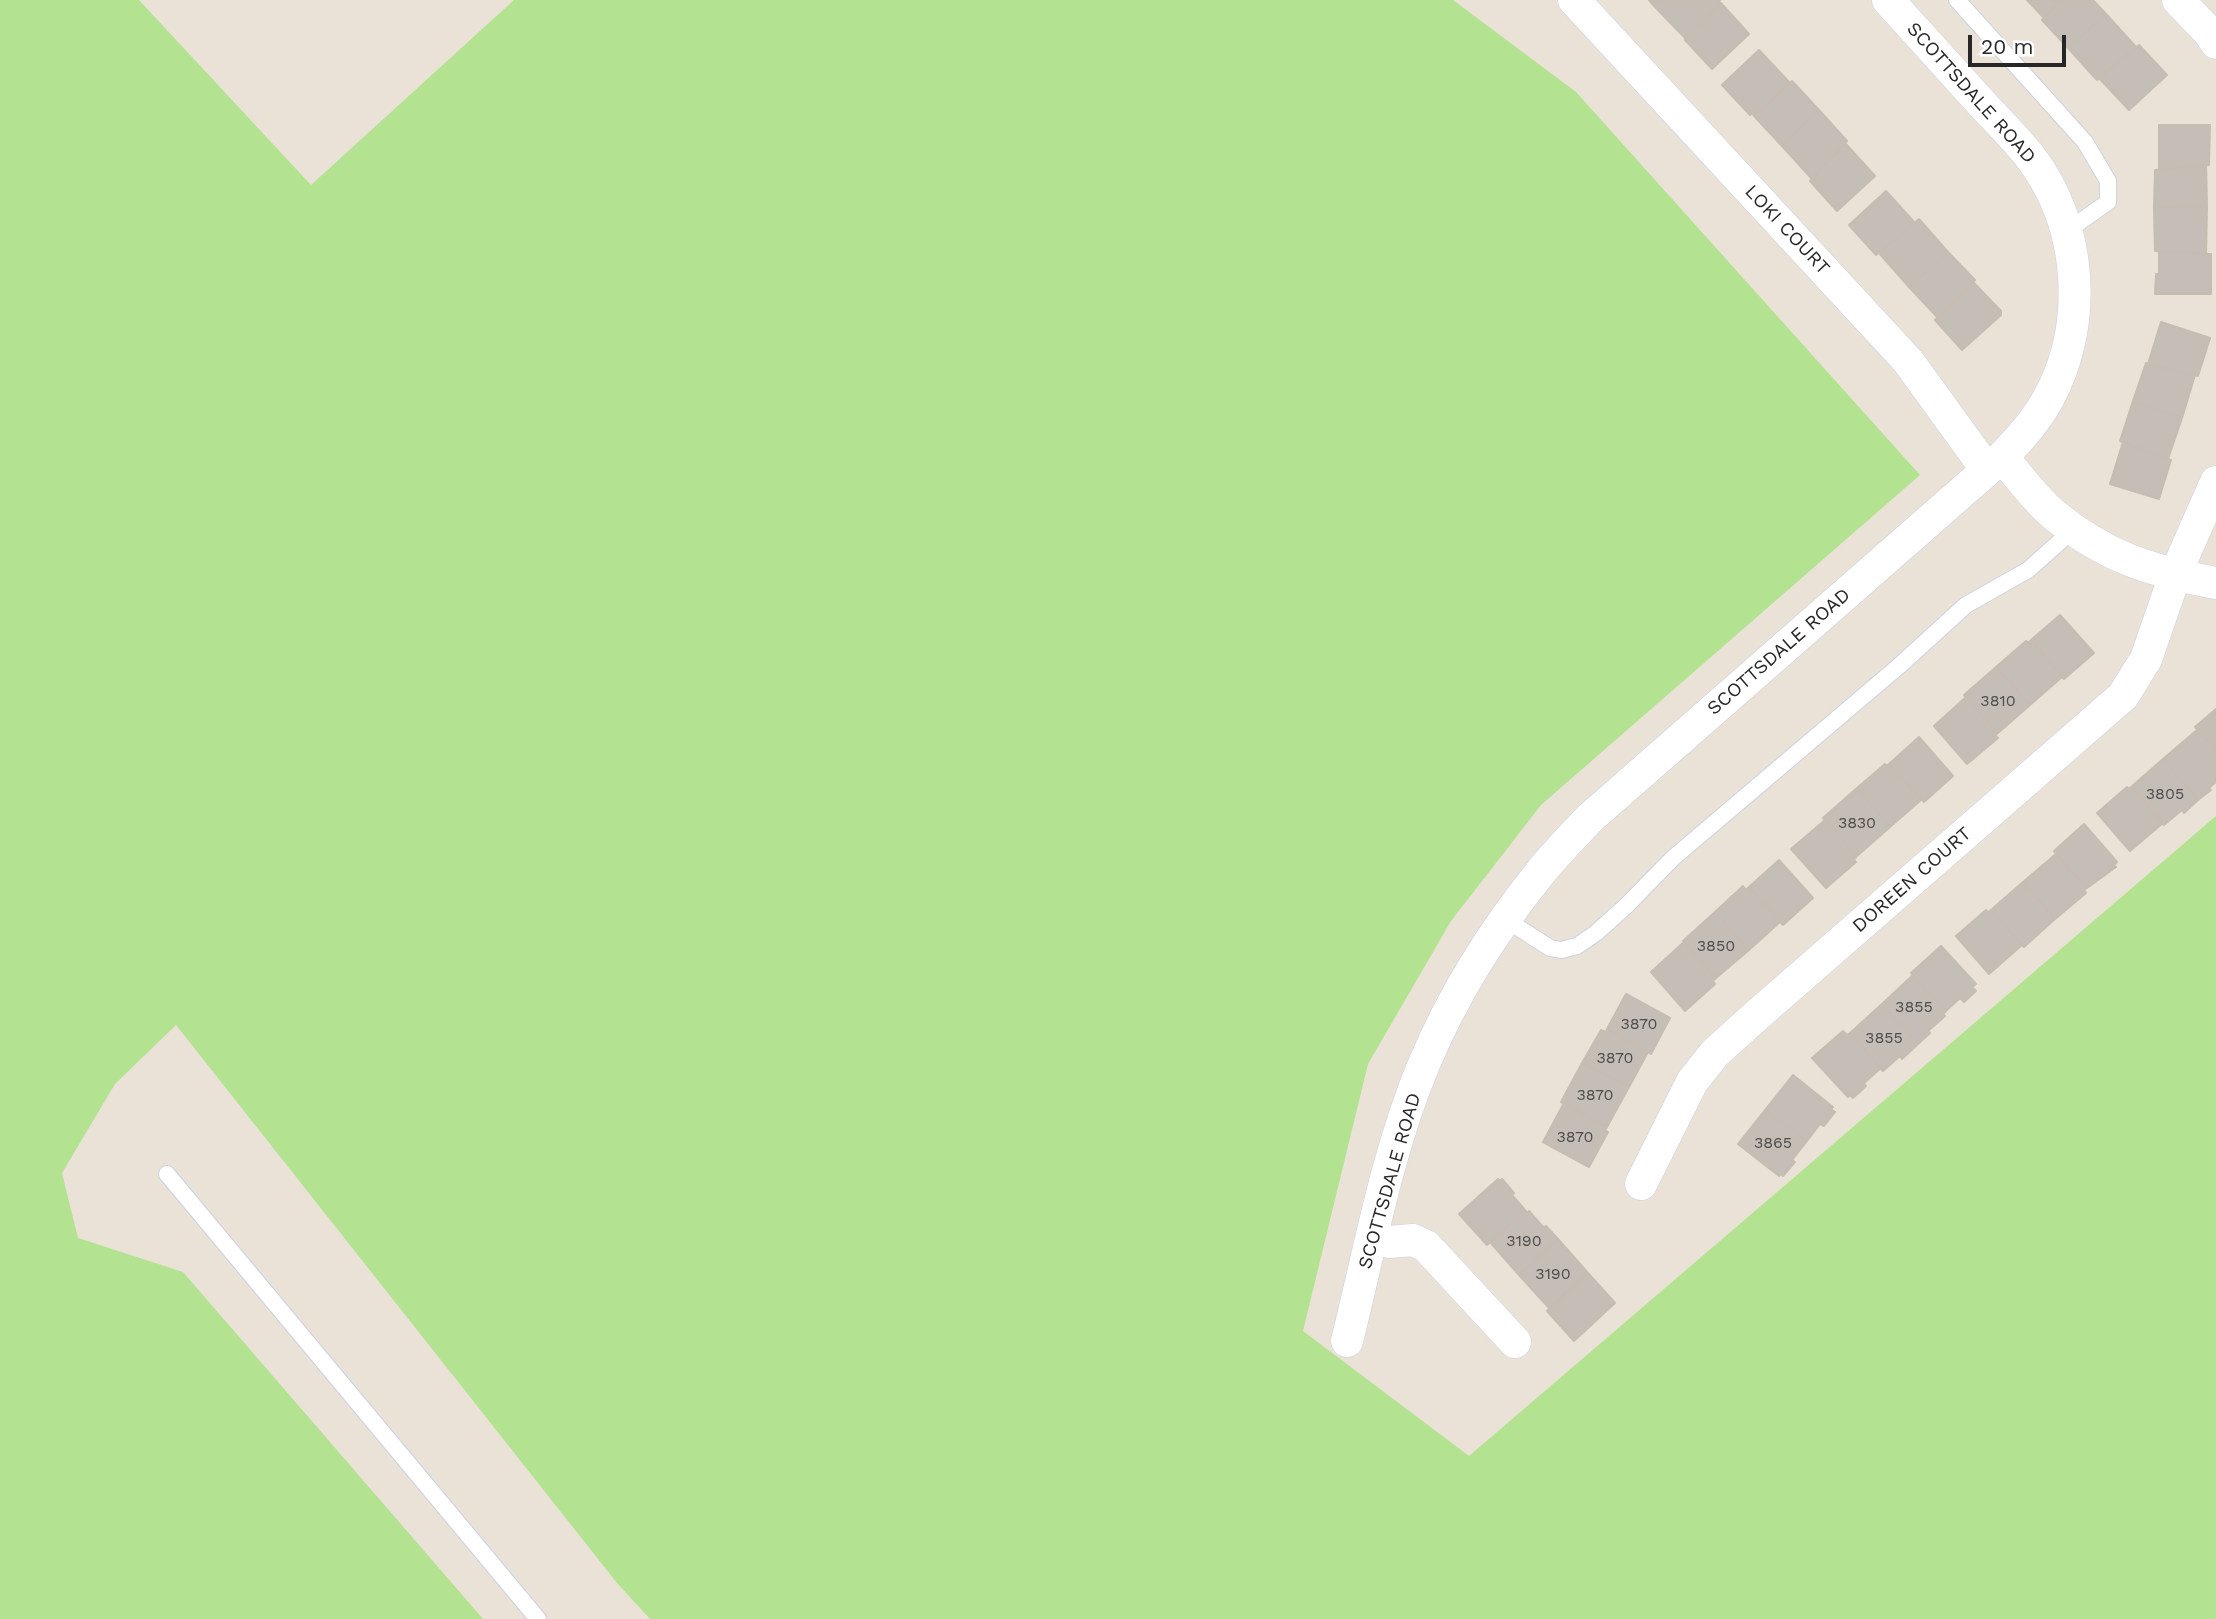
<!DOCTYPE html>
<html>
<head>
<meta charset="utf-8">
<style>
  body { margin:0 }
  #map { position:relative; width:2216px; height:1619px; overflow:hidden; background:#eae1d7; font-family:"Work Sans",sans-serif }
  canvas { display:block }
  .scale { position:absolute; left:1968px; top:35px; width:98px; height:32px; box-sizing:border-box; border:4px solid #272727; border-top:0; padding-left:9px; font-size:21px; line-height:24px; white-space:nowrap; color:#272727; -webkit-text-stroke:5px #fff; paint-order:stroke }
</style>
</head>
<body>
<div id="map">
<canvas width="2216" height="1619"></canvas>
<div class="scale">20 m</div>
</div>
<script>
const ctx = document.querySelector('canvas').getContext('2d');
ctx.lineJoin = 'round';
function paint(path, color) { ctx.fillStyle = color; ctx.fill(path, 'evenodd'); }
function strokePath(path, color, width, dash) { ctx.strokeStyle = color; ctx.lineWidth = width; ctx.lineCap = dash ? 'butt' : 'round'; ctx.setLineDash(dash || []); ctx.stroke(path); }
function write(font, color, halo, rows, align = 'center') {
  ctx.font = font + ' "Work Sans",sans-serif'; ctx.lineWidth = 5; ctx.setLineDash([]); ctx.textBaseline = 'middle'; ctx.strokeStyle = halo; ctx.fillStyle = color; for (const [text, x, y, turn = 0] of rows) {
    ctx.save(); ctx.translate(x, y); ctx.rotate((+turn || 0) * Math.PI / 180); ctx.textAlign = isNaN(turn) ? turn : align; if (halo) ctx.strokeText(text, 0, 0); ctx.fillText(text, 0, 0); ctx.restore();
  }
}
paint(new Path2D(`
  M0 0H139L311 185 514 0H1453L1576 92 1920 475 1541 805 1451 921 1368 1064 1303 1331 1469 1456 2216 816V1619H650L617 1583 176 1025 115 1084 62 1173 78 1238 183 1272 483 1619H0Z`), '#b3e391');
const building = new Path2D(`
  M1649 0H1663L1655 7Z
  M1663 0H1720L1718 2 1721 3 1686 39 1655 7Z
  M2027 0H2061L2044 18Z
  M2061 0H2093L2106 14 2068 48 2042 20Z
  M1721 3 1749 34 1712 69 1685 40Z
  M2106 14 2136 47 2097 80 2068 48Z
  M2139 45 2167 75 2129 110 2099 78Z
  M1759 50 1790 83 1754 116 1752 113 1750 115 1722 85Z
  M1792 81 1819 110 1782 146 1754 116Z
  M1819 110 1847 141 1812 179 1782 146Z
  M2159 125H2210L2209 165 2159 170Z
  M1845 143 1875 176 1837 211 1810 181Z
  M2206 165 2207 206 2154 208 2155 170Z
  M1886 191 1915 223 1876 255 1849 225Z
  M2207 206 2206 254 2155 251 2154 208Z
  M1919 219 1948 252 1909 287 1879 253Z
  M2159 251 2211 254V294H2155L2156 274H2159Z
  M1948 252 1975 280 1938 318 1909 287Z
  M1973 282 2001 311V315L1962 350 1935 320Z
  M2161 322 2210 338 2198 376 2148 364Z
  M2146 363 2195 375 2182 418 2133 401Z
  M2133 401 2182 418 2168 459 2120 441Z
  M2123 442 2171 460 2159 499 2110 484Z
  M2060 615 2094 653 2064 679 2031 640Z
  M2031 640 2062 677 2030 705 1996 667 2026 641 2028 643Z
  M1996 667 2030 705 1998 733 1964 695Z
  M1966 697 1998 733 1995 735 1998 738 1967 764 1934 726Z
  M2216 709V751L2195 727Z
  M2197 730 2216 751V782L2209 788 2211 790 2198 800 2163 759Z
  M1919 737 1953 776 1924 802 1889 764Z
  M2163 759 2198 800 2184 813 2182 810 2164 825 2131 787Z
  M1885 764 1886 766 1889 764 1921 800 1890 827 1857 788Z
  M2127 787 2129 789 2131 787 2163 823 2130 851 2097 813Z
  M1857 788 1890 827 1857 856 1823 818Z
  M1825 820 1857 856 1854 859 1856 862 1826 888 1791 849Z
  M2084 824 2117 862 2114 865 2116 867 2087 888 2054 851Z
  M2056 854 2087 888 2084 890 2086 893 2055 919 2023 882Z
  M1779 860 1813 898 1783 925 1749 887Z
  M2023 882 2055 919 2024 947 1991 910Z
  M1743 886 1746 890 1749 887 1780 922 1749 950 1715 912Z
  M1986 910 1988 912 1991 910 2022 945 1989 974 1956 936Z
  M1715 912 1749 950 1716 978 1683 941Z
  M1684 942 1716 978 1713 981 1715 984 1685 1011 1651 972Z
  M1941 946 1976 984 1972 987 1976 991 1964 1002 1960 998 1946 1011 1911 973Z
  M1913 975 1946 1011 1943 1014 1945 1016 1928 1031 1930 1033 1918 1044 1882 1004Z
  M1626 994 1670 1018 1651 1054 1607 1029Z
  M1882 1004 1918 1044 1902 1059 1900 1056 1883 1071 1850 1033Z
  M1607 1029 1648 1052 1629 1087 1582 1063 1601 1030 1606 1032Z
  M1843 1031 1847 1035 1850 1033 1881 1068 1864 1083 1866 1086 1853 1098 1850 1095 1848 1097 1812 1058Z
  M1582 1063 1629 1087 1607 1127 1561 1102Z
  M1793 1075 1833 1107 1831 1110 1835 1112 1824 1126 1820 1124 1807 1141 1765 1110Z
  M1564 1103 1607 1127 1605 1130 1608 1132 1589 1167 1543 1142Z
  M1765 1110 1807 1141 1792 1160 1795 1162 1783 1176 1781 1174 1779 1176 1738 1144Z
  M1498 1179 1500 1181 1502 1179 1514 1193 1512 1195 1525 1210 1487 1245 1459 1214Z
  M1525 1210 1527 1213 1529 1211 1544 1228 1546 1226 1558 1239 1519 1275 1490 1242Z
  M1558 1239 1588 1273 1549 1308 1519 1275Z
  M1588 1273 1615 1303 1574 1341 1547 1311Z`);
paint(building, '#c5beb7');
strokePath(building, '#c5bdb1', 2);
const lane = new Path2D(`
  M1957 0 2085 142 2108 181V202L2067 231
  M1505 919 1550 948 1561 950 1577 946 1596 933 1627 905 1673 858 1899 666 1966 605 2028 570 2074 529
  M167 1174 538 1619`);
const street = new Path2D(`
  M1574 0 1908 361 1987 470
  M2178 0 2209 32 2216 43
  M2002 457C2019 476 2034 498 2053 514 2105 557 2151 571 2216 583
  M1641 1184 1692 1082 1715 1053 1756 1016 2123 696 2146 659 2175 575 2216 482
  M1373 1237 1389 1242 1413 1240 1426 1246 1515 1342
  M1347 1341C1370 1249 1387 1152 1424 1064 1453 995 1493 931 1540 873 1555 854 1573 836 1590 818L2002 457C2019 440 2036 421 2048 399 2089 325 2082 225 2031 158 2017 140 2000 123 1984 106 1952 71 1920 35 1888 0`);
strokePath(lane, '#cdd2e1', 18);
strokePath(street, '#cdd2e1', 33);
strokePath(lane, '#fff', 16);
strokePath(street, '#fff', 32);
write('16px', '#4e4d4b', null, [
  ["3810",1998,701],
  ["3805",2165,794],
  ["3830",1857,823],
  ["3850",1716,946],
  ["3855",1914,1007],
  ["3870",1639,1024],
  ["3855",1884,1038],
  ["3870",1615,1058],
  ["3870",1595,1095],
  ["3870",1575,1137],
  ["3865",1773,1143],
  ["3190",1524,1241],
  ["3190",1553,1274]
]);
write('19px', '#272727', '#fff', [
  ["SCOTTSDALE ROAD",1971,93,48],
  ["LOKI COURT",1787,230,47],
  ["SCOTTSDALE ROAD",1779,652,-41],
  ["DOREEN COURT",1912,880,-41],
  ["SCOTTSDALE ROAD",1390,1181,-74]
]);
</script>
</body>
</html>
